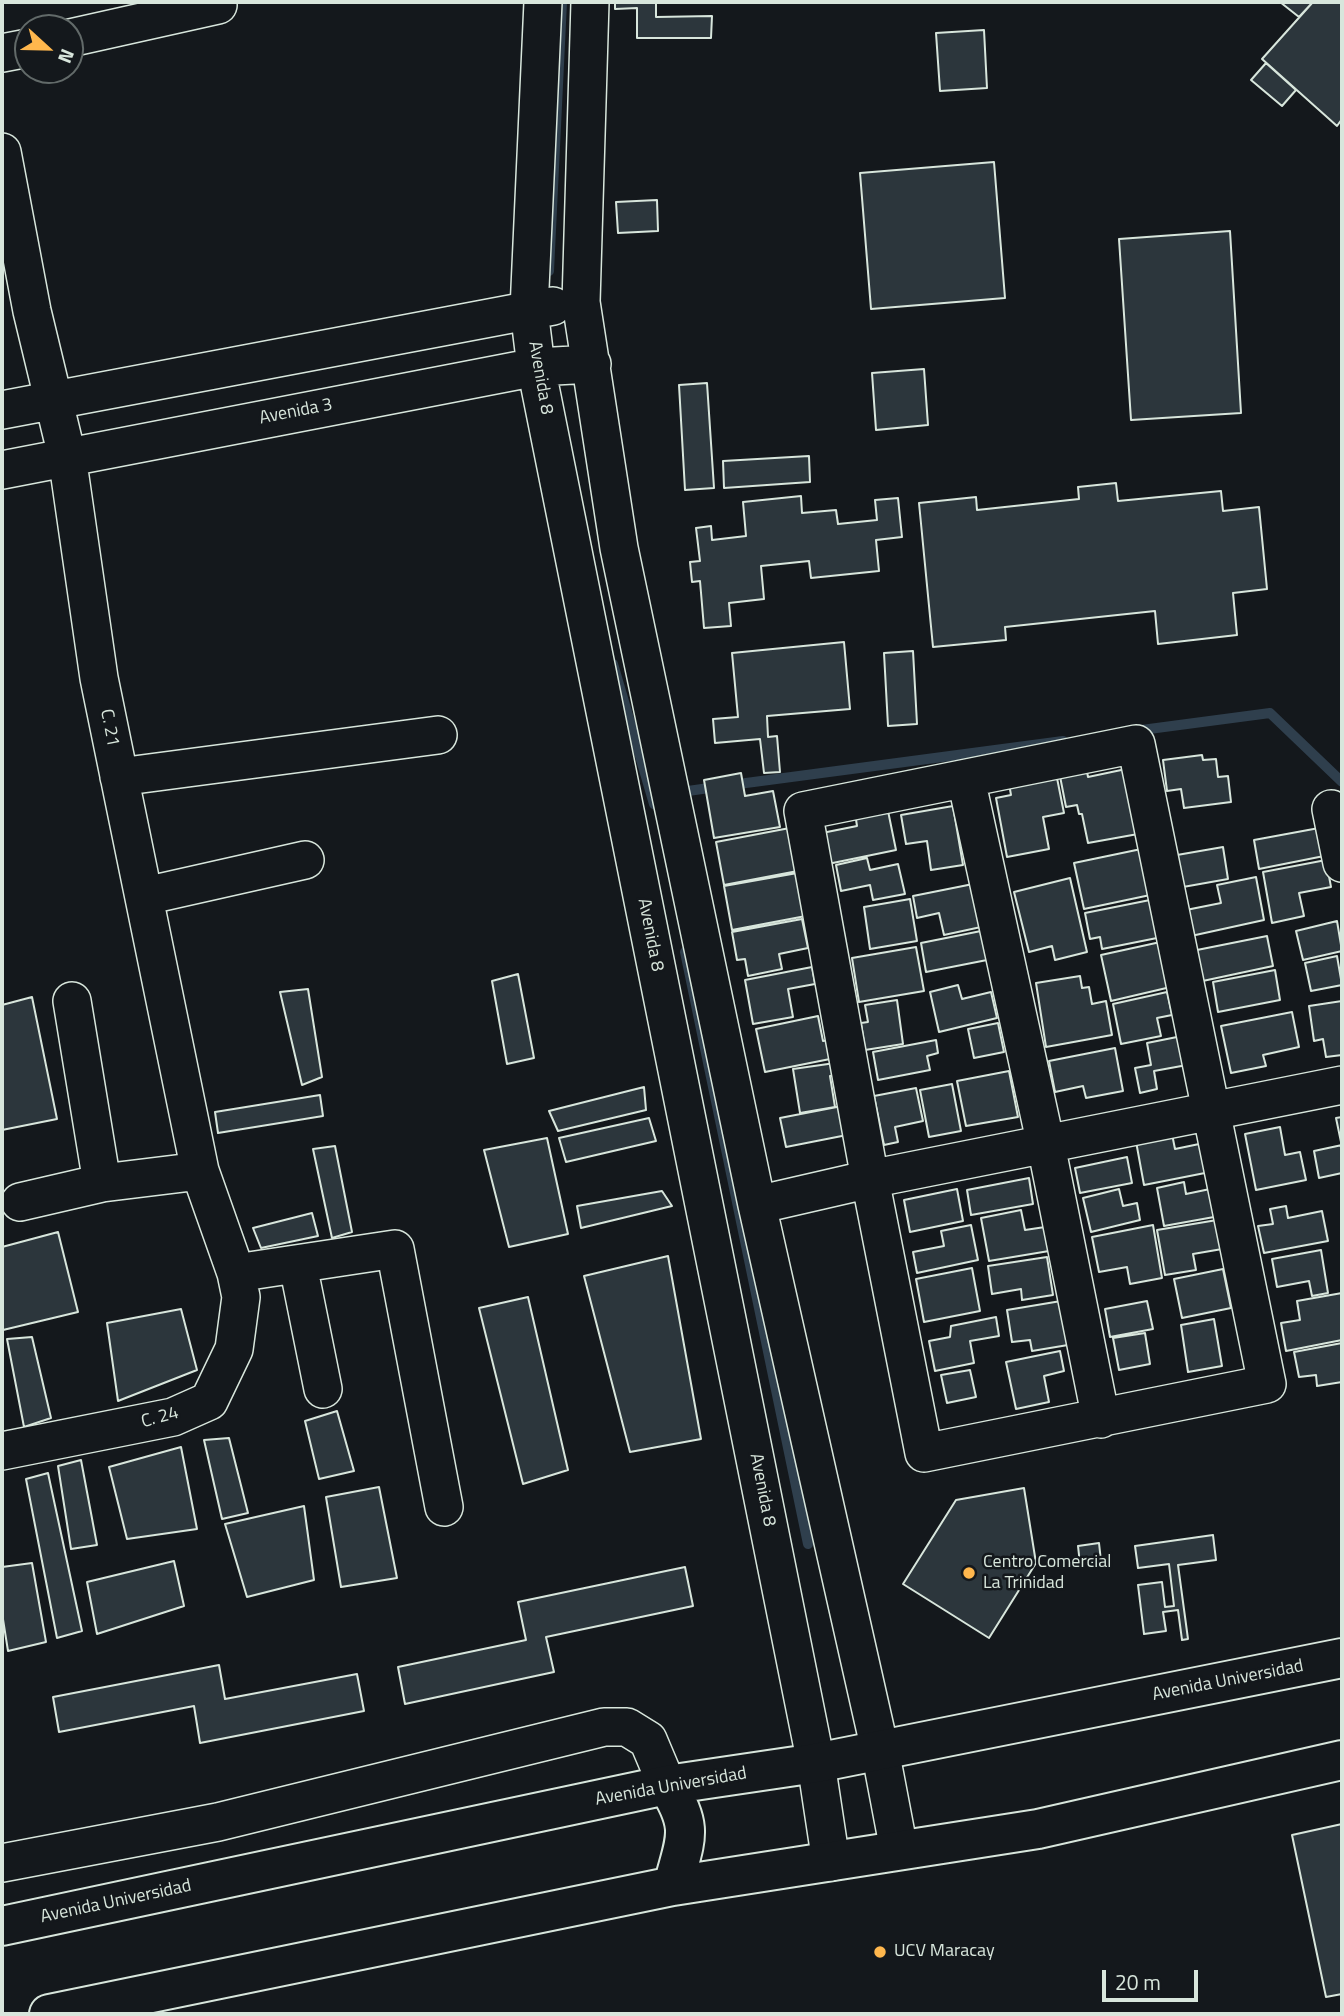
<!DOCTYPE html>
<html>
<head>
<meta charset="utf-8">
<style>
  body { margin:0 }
  #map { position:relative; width:1344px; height:2016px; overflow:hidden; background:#14181c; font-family:"Titillium Web",sans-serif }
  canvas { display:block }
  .frame { position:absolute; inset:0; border:4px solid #d8e6dc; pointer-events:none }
  .north { position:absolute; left:14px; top:14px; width:70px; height:70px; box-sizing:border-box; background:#14181c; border:2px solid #626a69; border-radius:50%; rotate:112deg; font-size:19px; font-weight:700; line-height:28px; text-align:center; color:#d8e6dc }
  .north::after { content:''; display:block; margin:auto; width:24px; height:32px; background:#ffb74d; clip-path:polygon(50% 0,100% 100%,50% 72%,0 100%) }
  .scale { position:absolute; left:1102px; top:1970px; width:96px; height:32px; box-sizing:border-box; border:4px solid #d8e6dc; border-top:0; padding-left:9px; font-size:21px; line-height:24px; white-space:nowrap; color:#d8e6dc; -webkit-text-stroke:5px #14181c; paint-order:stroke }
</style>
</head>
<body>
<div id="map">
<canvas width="1344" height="2016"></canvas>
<div class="frame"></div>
<div class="north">N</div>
<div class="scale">20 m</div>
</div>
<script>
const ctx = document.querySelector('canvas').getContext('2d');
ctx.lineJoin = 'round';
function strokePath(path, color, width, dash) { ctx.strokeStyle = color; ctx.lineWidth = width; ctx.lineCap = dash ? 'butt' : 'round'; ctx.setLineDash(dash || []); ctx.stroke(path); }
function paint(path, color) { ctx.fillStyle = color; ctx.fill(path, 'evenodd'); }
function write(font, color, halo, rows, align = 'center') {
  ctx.font = font + ' "Titillium Web",sans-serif'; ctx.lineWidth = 5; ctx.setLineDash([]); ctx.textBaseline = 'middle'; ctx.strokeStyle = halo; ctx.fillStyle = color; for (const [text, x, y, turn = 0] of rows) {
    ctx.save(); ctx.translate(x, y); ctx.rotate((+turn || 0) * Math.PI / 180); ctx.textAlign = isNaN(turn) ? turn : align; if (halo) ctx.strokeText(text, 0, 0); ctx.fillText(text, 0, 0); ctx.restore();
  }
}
strokePath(new Path2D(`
  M549 271 562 2
  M613 664 654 804
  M1134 731 1270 713 1342 782
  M731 785 1063 741
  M688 791 716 787
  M685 952 808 1544`), '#2f3f4d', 10);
const building = new Path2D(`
  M615 2H656V17L712 16 711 38H637V8L615 9Z
  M1280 2H1313L1299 17Z
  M1313 2H1342V119L1337 126 1262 59Z
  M984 30 987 88 940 91 936 33Z
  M1266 63 1296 90 1282 106 1251 80Z
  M994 162 1005 298 871 309 860 173Z
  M657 200 658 231 618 233 616 202Z
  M1230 231 1241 413 1131 420 1119 239Z
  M924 369 928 425 876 430 872 373Z
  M707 383 714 488 685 490 679 385Z
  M809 456 810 482 724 488 723 461Z
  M1116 483 1118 501 1221 491 1223 511 1259 507 1267 589 1233 593 1237 635 1158 644 1155 611 1005 627 1006 640 933 647 919 503 976 497 977 510 1079 499 1078 487Z
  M801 496 802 513 836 510 838 524 877 520 875 500 898 498 902 537 876 540 879 571 811 578 809 561 761 566 764 599 729 603 731 626 704 628 700 581 692 582 690 562 700 561 696 528 711 526 712 540 746 536 743 502Z
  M844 642 850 709 767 716 768 737 777 736 780 772 764 773 760 739 715 743 713 719 738 717 732 653Z
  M913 651 917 724 888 726 884 653Z
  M1202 755 1203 760 1216 759 1218 777 1228 776 1231 802 1184 808 1181 789 1167 791 1163 760Z
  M1085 761 1088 777 1126 769 1138 834 1088 843 1082 814H1079L1077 805 1066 807 1058 766Z
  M1055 768 1064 813 1043 817 1049 849 1007 857 996 798 1011 795 1008 778Z
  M741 773 745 796 773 791 780 827 714 838 704 780Z
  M887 806 896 850 823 865 817 834 857 826 855 813Z
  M953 806 963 865 931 870 927 841 906 844 901 815Z
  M795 827 803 870 724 885 716 842Z
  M1319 828 1324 856 1259 869 1254 840Z
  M1223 847 1228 879 1183 887 1177 855Z
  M1146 848 1155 894 1084 909 1074 863Z
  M867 858 870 870 898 864 905 894 873 900 870 885 841 891 836 865Z
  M1326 860 1331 887 1299 893 1304 916 1272 923 1263 872Z
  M803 872 811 915 732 930 724 886Z
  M1256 877 1264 920 1191 936 1186 910 1221 903 1217 885Z
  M1070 878 1087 952 1055 960 1052 946 1029 952 1014 892Z
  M973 884 981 927 944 935 939 913 917 918 913 896Z
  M910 899 917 941 870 949 864 907Z
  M1155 899 1162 937 1102 949 1100 937 1090 939 1085 913Z
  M802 919 808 948 779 954 782 969 748 976 745 959 737 960 732 932Z
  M1337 921 1342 951 1303 960 1296 931Z
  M981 931 987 960 926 972 921 943Z
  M1267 936 1273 966 1198 982 1192 951Z
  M1165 941 1175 986 1111 1001 1101 955Z
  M916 947 924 991 859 1002 852 958Z
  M1337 956 1342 985 1311 991 1305 963Z
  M812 967 815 984 788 989 793 1017 753 1024 745 980Z
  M1275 970 1280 1000 1218 1012 1213 982Z
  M518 974 534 1058 507 1064 492 981Z
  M1080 976 1082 988 1089 987 1092 1004 1106 1001 1112 1035 1046 1047 1036 983Z
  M958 985 962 999 991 992 997 1018 939 1032 930 992Z
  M308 989 322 1077 302 1085 280 992Z
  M1167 992 1172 1015 1157 1018 1161 1036 1121 1044 1113 1004Z
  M32 997 57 1119 2 1130V1005Z
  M897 1000 903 1044 865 1050 861 1023 868 1022 865 1005Z
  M1342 1001V1055L1326 1057 1323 1039 1314 1041 1309 1006Z
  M1292 1012 1299 1047 1263 1055 1266 1066 1231 1073 1221 1026Z
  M818 1016 823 1041 837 1039 840 1057 765 1072 756 1029Z
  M998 1023 1004 1052 974 1058 968 1029Z
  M1182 1036 1187 1065 1154 1071 1157 1089 1140 1093 1135 1068 1151 1065 1147 1043Z
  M936 1040 938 1053 927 1056 930 1070 878 1080 873 1052Z
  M1115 1048 1123 1091 1086 1098 1083 1086 1055 1092 1049 1061Z
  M835 1063 837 1075 830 1076 835 1107 800 1113 793 1069Z
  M1009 1071 1018 1117 966 1126 957 1081Z
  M952 1084 961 1131 929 1137 920 1090Z
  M644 1087 646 1110 558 1131 549 1111Z
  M916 1088 923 1121 895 1127 898 1142 884 1145 874 1096Z
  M320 1095 323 1116 218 1133 215 1112Z
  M842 1106 847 1135 786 1147 780 1118Z
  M1342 1117V1142H1341L1336 1118Z
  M649 1118 656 1141 566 1162 559 1138Z
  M1280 1127 1285 1155 1300 1152 1306 1180 1256 1190 1245 1134Z
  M1171 1129 1175 1149 1204 1143 1210 1172 1144 1185 1135 1136Z
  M547 1138 568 1234 509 1247 484 1150Z
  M1342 1145V1173L1319 1178 1314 1151Z
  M335 1146 352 1232 332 1238 313 1149Z
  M1127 1157 1132 1183 1080 1193 1075 1168Z
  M1029 1178 1033 1204 971 1215 967 1190Z
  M1184 1182 1186 1194 1210 1189 1214 1217 1164 1226 1157 1188Z
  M957 1189 963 1221 910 1232 904 1200Z
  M1119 1189 1123 1206 1137 1203 1140 1220 1091 1232 1083 1198Z
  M662 1191 672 1206 581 1228 577 1206Z
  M1286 1206 1288 1218 1322 1211 1328 1241 1264 1253 1258 1226 1273 1224 1270 1209Z
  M1021 1210 1025 1230 1045 1227 1049 1251 989 1261 981 1218Z
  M312 1213 318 1236 261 1248 253 1228Z
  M1223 1219 1228 1248 1193 1254 1196 1270 1165 1275 1157 1230Z
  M971 1225 978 1260 917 1273 913 1252 944 1246 941 1231Z
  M1153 1225 1162 1278 1130 1284 1127 1267 1099 1272 1092 1237Z
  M58 1232 78 1312 3 1330 2 1247Z
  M1321 1250 1328 1293 1312 1296 1309 1281 1277 1287 1272 1259Z
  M668 1256 701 1439 630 1452 584 1276Z
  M1047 1257 1053 1295 1022 1300 1021 1289 992 1294 988 1266Z
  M972 1268 980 1311 924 1322 916 1279Z
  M1223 1269 1231 1308 1182 1318 1174 1279Z
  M1342 1293V1340L1286 1351 1281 1323 1300 1320 1297 1301Z
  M528 1297 568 1470 523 1484 479 1308Z
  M1061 1301 1068 1345 1032 1351 1030 1340 1012 1342 1007 1310Z
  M1147 1301 1153 1329 1110 1337 1105 1309Z
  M181 1309 197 1370 118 1401 107 1323Z
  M996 1317 999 1336 970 1341 974 1363 935 1371 929 1341 950 1337 951 1326Z
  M1214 1319 1222 1366 1188 1372 1181 1325Z
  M1145 1333 1150 1364 1119 1370 1113 1338Z
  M32 1337 51 1418 24 1427 7 1339Z
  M1342 1343V1382L1317 1386 1316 1375 1299 1377 1294 1352Z
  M1060 1351 1064 1371 1044 1376 1049 1402 1016 1409 1006 1362Z
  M970 1370 976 1397 947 1403 941 1375Z
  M337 1411 354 1471 319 1479 305 1421Z
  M229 1438 248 1513 222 1519 204 1440Z
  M181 1447 197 1529 127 1539 109 1467Z
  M81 1460 97 1545 71 1549 58 1466Z
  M48 1473 82 1631 57 1638 26 1479Z
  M379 1487 397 1578 341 1587 326 1497Z
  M1024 1488 1036 1563 989 1638 903 1584 956 1500Z
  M304 1506 314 1580 247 1597 225 1524Z
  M1213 1535 1216 1560 1178 1565 1188 1639 1182 1640 1178 1610 1163 1612 1166 1631 1144 1634 1138 1585 1162 1582 1165 1607 1174 1606 1169 1564 1138 1568 1135 1546Z
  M1099 1543 1101 1561 1080 1564 1078 1546Z
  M174 1561 184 1606 97 1634 87 1582Z
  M32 1563 46 1642 8 1651 2 1613V1567Z
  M685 1567 693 1606 546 1637 554 1672 405 1704 398 1667 526 1640 518 1602Z
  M219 1665 225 1699 357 1674 364 1711 200 1743 194 1706 59 1732 53 1697Z
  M1342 1824V1994L1326 1997 1292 1835Z`);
paint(building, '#2c363c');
strokePath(building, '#d8e6dc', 2);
const minor = new Path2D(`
  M543 2 529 310 536 367 816 1763 831 1862
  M590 2 581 302 619 548 757 1205 880 1750 899 1850
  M70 38 218 5
  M2 53 28 48
  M2 152 32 311 67 456 99 678 200 1171 236 1273 241 1297 234 1349 209 1401 173 1417 2 1451
  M2 410 553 306
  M2 470 536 367 592 364
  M1136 744 1267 1384 924 1453 870 1179 803 811Z
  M119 777 438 735
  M966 779 1046 1145 1101 1419
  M1331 809 1342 863
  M145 896 305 860
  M72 1001 102 1183
  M20 1202 102 1183 200 1171
  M757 1205 870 1179 1342 1085
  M298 1265 323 1389
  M236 1273 395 1249 444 1507
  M2 1863 218 1822 604 1727H627L648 1740 667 1785`);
const major = new Path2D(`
  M667 1785C695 1829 685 1839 673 1886
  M2 1926 667 1785 816 1763 1342 1658
  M49 2014 673 1886 1038 1829 1342 1760`);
strokePath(minor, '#d8e6dc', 40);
strokePath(major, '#d8e6dc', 42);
strokePath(minor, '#14181c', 37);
strokePath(major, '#14181c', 38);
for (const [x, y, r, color] of [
  [969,1573,7,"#ffb74d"],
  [880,1952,7,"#ffb74d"]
]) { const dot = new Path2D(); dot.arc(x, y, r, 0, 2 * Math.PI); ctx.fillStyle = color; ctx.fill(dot); strokePath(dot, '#14181c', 2.5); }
write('18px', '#d8e6dc', '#14181c', [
  ["Avenida 8",540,378,80],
  ["Avenida 3",296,412,-11],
  ["C. 21",109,728,79],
  ["Avenida 8",650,935,79],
  ["C. 24",160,1418,-15],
  ["Avenida 8",762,1490,79],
  ["Avenida Universidad",1228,1681,-11],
  ["Avenida Universidad",671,1787,-10],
  ["Avenida Universidad",116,1902,-12]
]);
write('18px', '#d8e6dc', '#14181c', [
  ["Centro Comercial",983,1563],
  ["La Trinidad",983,1584],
  ["UCV Maracay",894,1952]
], 'left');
</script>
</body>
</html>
